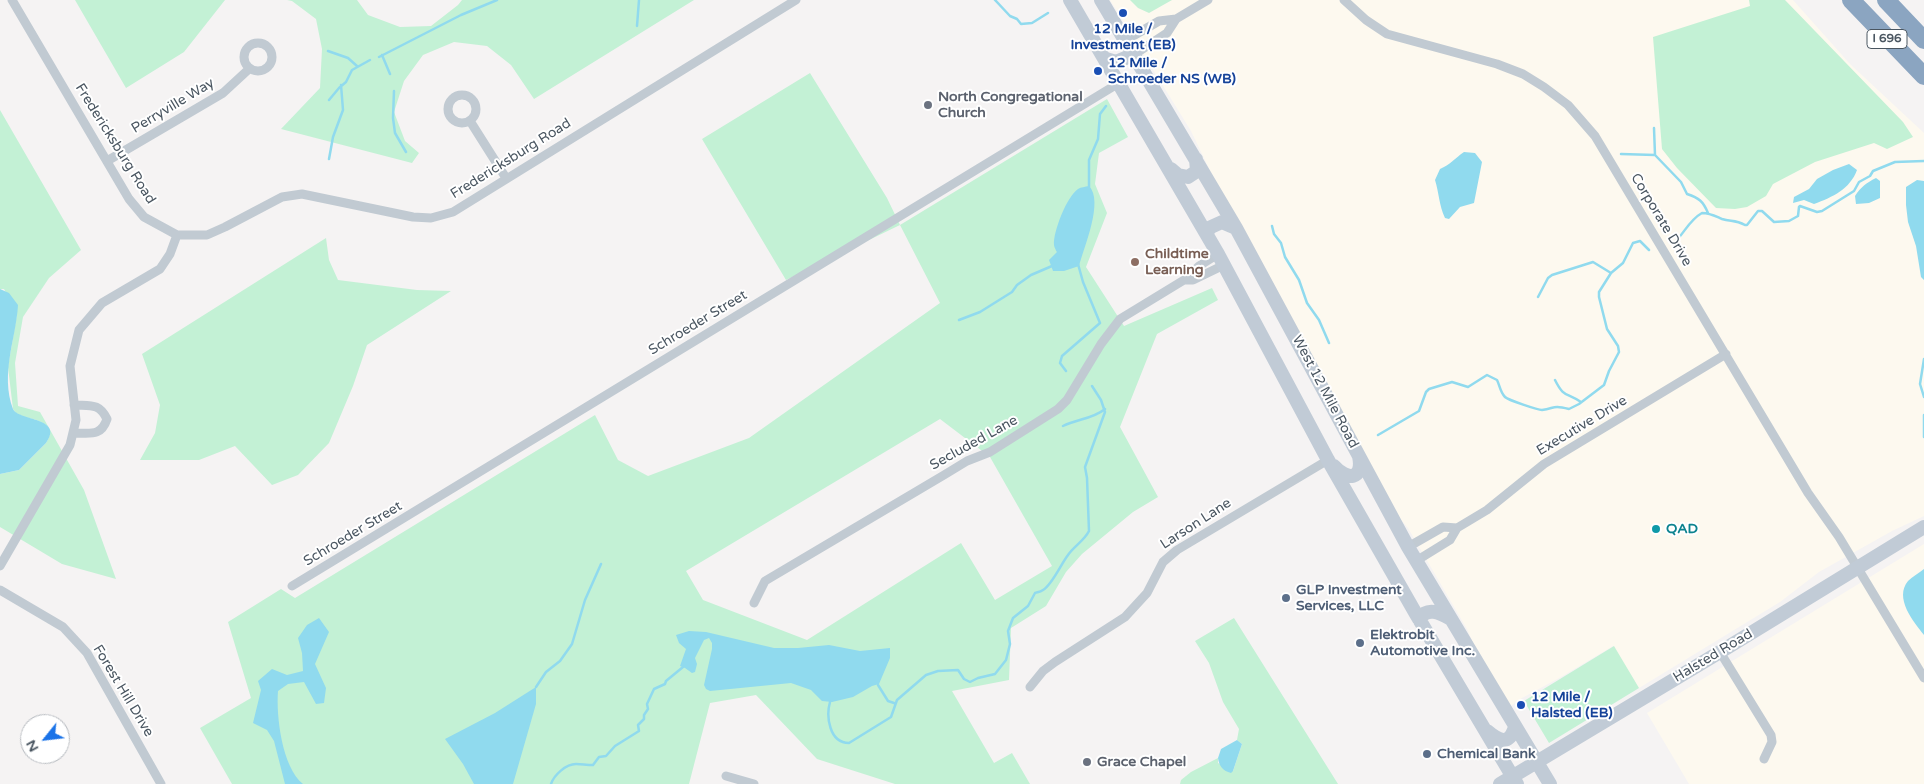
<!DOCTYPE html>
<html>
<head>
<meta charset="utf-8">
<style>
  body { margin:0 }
  #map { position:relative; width:1924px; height:784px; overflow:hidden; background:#f5f3f3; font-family:"Varela Round",sans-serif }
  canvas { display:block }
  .north { position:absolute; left:20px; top:714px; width:50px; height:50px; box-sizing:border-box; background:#fff; border:1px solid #b7bbc0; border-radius:50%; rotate:241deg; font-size:14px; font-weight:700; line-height:20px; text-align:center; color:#4a5661 }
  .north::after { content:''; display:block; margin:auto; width:18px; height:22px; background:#1a73e8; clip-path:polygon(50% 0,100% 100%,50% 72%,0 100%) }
</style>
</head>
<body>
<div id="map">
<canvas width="1924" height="784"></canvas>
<div class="north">N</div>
</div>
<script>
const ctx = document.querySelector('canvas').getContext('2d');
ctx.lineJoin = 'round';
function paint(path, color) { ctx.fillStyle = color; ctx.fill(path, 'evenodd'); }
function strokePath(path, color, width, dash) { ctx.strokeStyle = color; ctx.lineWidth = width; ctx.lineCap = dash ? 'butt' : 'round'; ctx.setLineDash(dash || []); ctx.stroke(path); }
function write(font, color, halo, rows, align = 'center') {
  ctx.font = font + ' "Varela Round",sans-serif'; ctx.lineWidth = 4; ctx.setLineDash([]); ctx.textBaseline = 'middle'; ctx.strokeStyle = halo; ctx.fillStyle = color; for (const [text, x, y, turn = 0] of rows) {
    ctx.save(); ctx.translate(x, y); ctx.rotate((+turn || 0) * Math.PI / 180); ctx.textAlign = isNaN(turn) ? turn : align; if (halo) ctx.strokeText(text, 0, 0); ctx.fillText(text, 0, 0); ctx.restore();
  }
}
paint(new Path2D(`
  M1110 0H1793L1850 64 1924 133V516L1892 531 1819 572 1780 602 1639 688 1613 646 1561 677 1522 698 1508 708 1477 652 1467 629 1408 528 1393 510 1216 183 1191 131Z
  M1924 544V784H1689L1647 713Z`), '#fdf9ef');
paint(new Path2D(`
  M75 0H225L184 52 126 88Z
  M287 0H357L368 15 400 27 431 26 458 5 462 0H694L534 99 511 65 487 46 454 42 423 55 404 81 394 112 405 141 419 153 412 163 281 129 320 88 322 49 316 19 292 1Z
  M1130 0H1172L1149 13 1138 8Z
  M1749 0H1785L1903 122 1913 137 1887 149 1874 143 1815 162 1773 184 1766 196 1747 207 1735 209 1716 208 1677 168 1662 149 1653 37 1750 6Z
  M810 73 887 198 900 225 1107 99 1128 137 1099 153 1095 184 1107 213 1086 267 1124 326 1212 288 1218 300 1157 334 1120 427 1158 497 1133 512 1082 554 1066 572 1046 606 1011 628 1009 680 952 691 994 763 1012 753 1030 784H895L817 759 756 695 710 703 689 784H232L200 728 251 698 228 622 281 589 295 598 595 415 618 460 648 476 749 438 940 303 900 225 786 280 702 139ZM940 419 990 457 1052 566 995 600 961 543 807 640 703 600 686 571Z
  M0 110 81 250 49 278 23 317 15 363 18 406 40 412 84 490 116 579 62 564 0 527V474L19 470 46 443C62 420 27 420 16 413L13 409 8 367 17 314 4 289H0Z
  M326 238 329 260 338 280 417 290 451 291 367 345 353 386 329 443 298 475 272 485 235 446 199 460H140L155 433 160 405 142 354Z
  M1234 618 1338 784H1180L1181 780 1191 772 1218 758V763L1233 771 1242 744 1237 740 1239 729 1223 702 1209 663 1195 641Z
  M1614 646 1639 688 1549 743 1524 701Z`), '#c3f1d5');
paint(new Path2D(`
  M1464 152 1475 153 1482 162 1474 203 1460 207 1449 219 1445 218C1439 205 1439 193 1435 180L1440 169C1450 165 1455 158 1464 152Z
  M1849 164 1857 170C1850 189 1833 197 1814 204L1804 200 1793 203 1794 197 1809 189 1817 179 1833 170Z
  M1876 178 1880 181V198L1869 203 1856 204 1855 196C1861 187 1866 183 1876 178Z
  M1917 180 1924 181V280L1921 277 1916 246 1908 222 1906 205V187Z
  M1089 186C1104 201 1084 247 1079 266L1064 271H1053L1049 260 1057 252C1056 251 1054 246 1054 245 1053 232 1067 196 1078 189 1081 187 1085 187 1089 186Z
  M0 289 9 293 18 305C16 339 0 374 13 409 18 421 65 417 46 443L19 470 0 474Z
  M1924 569V635C1913 621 1894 598 1908 581 1912 577 1919 573 1924 569Z
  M319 618 329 632 315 664 326 688 324 703 316 704 304 682 288 684 278 691C276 716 282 767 303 784H285L274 741 267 730 253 723 261 690 258 681 272 669 287 675 303 671 302 653 298 638 307 625Z
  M689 631 706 632 774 648H798L829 645 860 651 890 648V658L879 684 872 686 853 697 832 702 822 701 811 690 791 683 710 691 706 689 704 685 712 649V643L709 638 704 640 695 658 697 664 695 672 692 673 685 668 680 666 686 649 679 643 676 635Z
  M536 687V704L513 784H474L463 764 445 739 495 713Z
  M1237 740 1242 744 1233 771 1231 773C1223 771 1219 766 1218 758L1221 749Z`), '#90daee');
strokePath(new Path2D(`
  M995 0 1010 16 1017 19 1021 24 1032 23 1048 13
  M637 26 639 0
  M328 51 348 58 357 66
  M382 55 390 74
  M379 57 461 15 497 0
  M394 91 393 118 395 133 406 152
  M329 100 339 88 346 82 352 70 370 60
  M1654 128 1655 155
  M1621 154 1655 155 1681 182 1687 194C1699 198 1703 201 1708 213
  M329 159 333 137 343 110 341 85
  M1089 190V160L1098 139 1100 114 1106 106
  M1272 226 1274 234 1281 243 1285 257 1299 280 1307 303 1319 320 1329 343
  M1673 244C1684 234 1689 220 1702 213 1710 213 1715 216 1722 219 1731 222 1735 219 1745 225H1747L1758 211H1762L1774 222 1789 221 1798 216 1799 207 1800 206 1817 212 1822 211 1854 191 1859 182 1870 176 1873 171 1895 162 1924 161
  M1538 297 1548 278 1552 275 1593 262 1611 273
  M959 320 980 312 1012 292 1017 285 1031 275 1052 266
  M1924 359 1920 384 1924 397
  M1066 371 1060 363 1062 356 1100 323 1083 282 1078 264
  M1555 380C1564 398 1566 392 1581 402
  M1924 415V437
  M1063 426C1077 419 1093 419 1105 409
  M1378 435 1419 411 1426 392 1429 389 1452 382 1468 387 1487 375 1497 380C1500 386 1500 392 1505 397 1508 400 1538 410 1542 410 1556 408 1552 405 1569 409L1579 404 1604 385 1609 371 1619 352 1618 346 1607 329 1599 297V292L1611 273 1623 263 1633 243 1640 241 1649 250
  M878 685 888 701 894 703
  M536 687 546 672 560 661 572 644 585 600 601 564
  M830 702C826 716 829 743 849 743L891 717 897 700 926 675 938 671 958 670 964 679 970 682 978 678 995 674 1006 660 1010 644 1008 631 1013 618 1028 606 1035 593C1038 592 1040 592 1043 590 1052 585 1061 564 1068 555 1074 546 1084 541 1089 531L1087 478 1085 467 1105 412 1101 400 1092 386
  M551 784C554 775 566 764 576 764 581 764 587 765 593 765L599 757 606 756 615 746 639 731 638 725 644 719V715L648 709 647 704 654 689 665 684 666 681 683 667`), '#90daee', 2.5);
strokePath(new Path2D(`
  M12 0 129 199 144 217 177 235H207L225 227 282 197 302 194 413 217 431 218 453 212 796 0
  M1344 0 1366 20 1387 34 1497 64 1523 74 1544 87 1568 105 1595 136 1808 493 1839 537 1924 678
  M1126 40 1159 21 1176 19
  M244 57a14 14 0 1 1 28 0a14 14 0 1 1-28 0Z
  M1135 54 1167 33 1176 19 1208 0
  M448 109a14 14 0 1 1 28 0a14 14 0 1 1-28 0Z
  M470 121 506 178
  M107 161 223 93 249 69
  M1184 280H1193L1224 265
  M74 433C90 433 101 437 107 419 99 403 91 406 74 405
  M1408 547 1443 527 1457 528
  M1416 561 1450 540 1457 528 1487 510 1544 464 1726 354
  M0 566 70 445 76 420 70 366 79 330 102 303 160 269 170 254 177 235
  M292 586 1119 83
  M0 590 63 627 87 653 161 784
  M754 603 765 581 944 475 967 461 990 452 1058 409 1067 400 1101 344 1120 319 1184 280 1199 266 1218 254
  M1720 652 1771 735 1772 742 1764 759
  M1030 687 1043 671 1055 662 1125 617 1147 593 1163 562 1177 550 1328 460
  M726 776 754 784`), '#c1cad2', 9);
strokePath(new Path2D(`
  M1070 0 1218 254 1328 460 1416 614 1517 784
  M1101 0 1236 228 1408 547 1550 784
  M1106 59 1116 62 1135 54
  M1171 169 1178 175 1188 177 1197 171 1196 159
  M1206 232 1211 227 1222 222 1236 228
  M1334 466C1347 481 1364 480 1359 456
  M1419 619C1428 606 1440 613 1451 619
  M1487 731C1499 741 1509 746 1515 727
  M1500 784 1720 652 1924 527`), '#c1cbd6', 14);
strokePath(new Path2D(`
  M1851 0 1924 76
  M1886 0 1924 40`), '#8ba5c1', 18);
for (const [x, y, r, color] of [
  [1123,13,5,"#1a4fb4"],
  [1098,71,5,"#1a4fb4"],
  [928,105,5,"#6b7280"],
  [1135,262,5,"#8d6e63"],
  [1656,529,5,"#0f9aa8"],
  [1286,598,5,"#5c6f8a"],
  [1360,643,5,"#5c6f8a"],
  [1521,705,5,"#1a4fb4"],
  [1427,754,5,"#5c6f8a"],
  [1087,762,5,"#6b7280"]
]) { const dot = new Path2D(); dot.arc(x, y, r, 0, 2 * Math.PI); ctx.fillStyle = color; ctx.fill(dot); strokePath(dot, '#fff', 2); }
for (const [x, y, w] of [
  [1887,39,40]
]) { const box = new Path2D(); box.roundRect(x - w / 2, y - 9.5, w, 19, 4); ctx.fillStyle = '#fff'; ctx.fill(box); strokePath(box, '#4a5661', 1); }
write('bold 12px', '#4a5661', null, [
  ["I 696",1887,39]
]);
write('bold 14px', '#164399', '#fff', [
  ["12 Mile /",1123,29,"center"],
  ["Investment (EB)",1123,45,"center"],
  ["12 Mile /",1108,63],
  ["Schroeder NS (WB)",1108,79],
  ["12 Mile /",1531,697],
  ["Halsted (EB)",1531,713]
], 'left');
write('bold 14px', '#5b616d', '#fff', [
  ["North Congregational",938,97],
  ["Church",938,113],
  ["Grace Chapel",1097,762]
], 'left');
write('14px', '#4a5661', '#fff', [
  ["Perryville Way",173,106,-31],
  ["Fredericksburg Road",115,144,58],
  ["Fredericksburg Road",511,159,-32],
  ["Corporate Drive",1661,220,59],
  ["Schroeder Street",698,323,-31],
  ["West 12 Mile Road",1325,392,62],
  ["Executive Drive",1582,426,-31],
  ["Secluded Lane",974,443,-29],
  ["Larson Lane",1196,524,-33],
  ["Schroeder Street",353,534,-31],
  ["Halsted Road",1713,656,-31],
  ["Forest Hill Drive",123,691,59]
]);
write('bold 14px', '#785e54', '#fff', [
  ["Childtime",1145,254],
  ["Learning",1145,270]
], 'left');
write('bold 14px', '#0d838f', '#fff', [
  ["QAD",1666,529]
], 'left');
write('bold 14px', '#4e5e75', '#fff', [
  ["GLP Investment",1296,590],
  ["Services, LLC",1296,606],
  ["Elektrobit",1370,635],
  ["Automotive Inc.",1370,651],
  ["Chemical Bank",1437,754]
], 'left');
</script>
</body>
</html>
